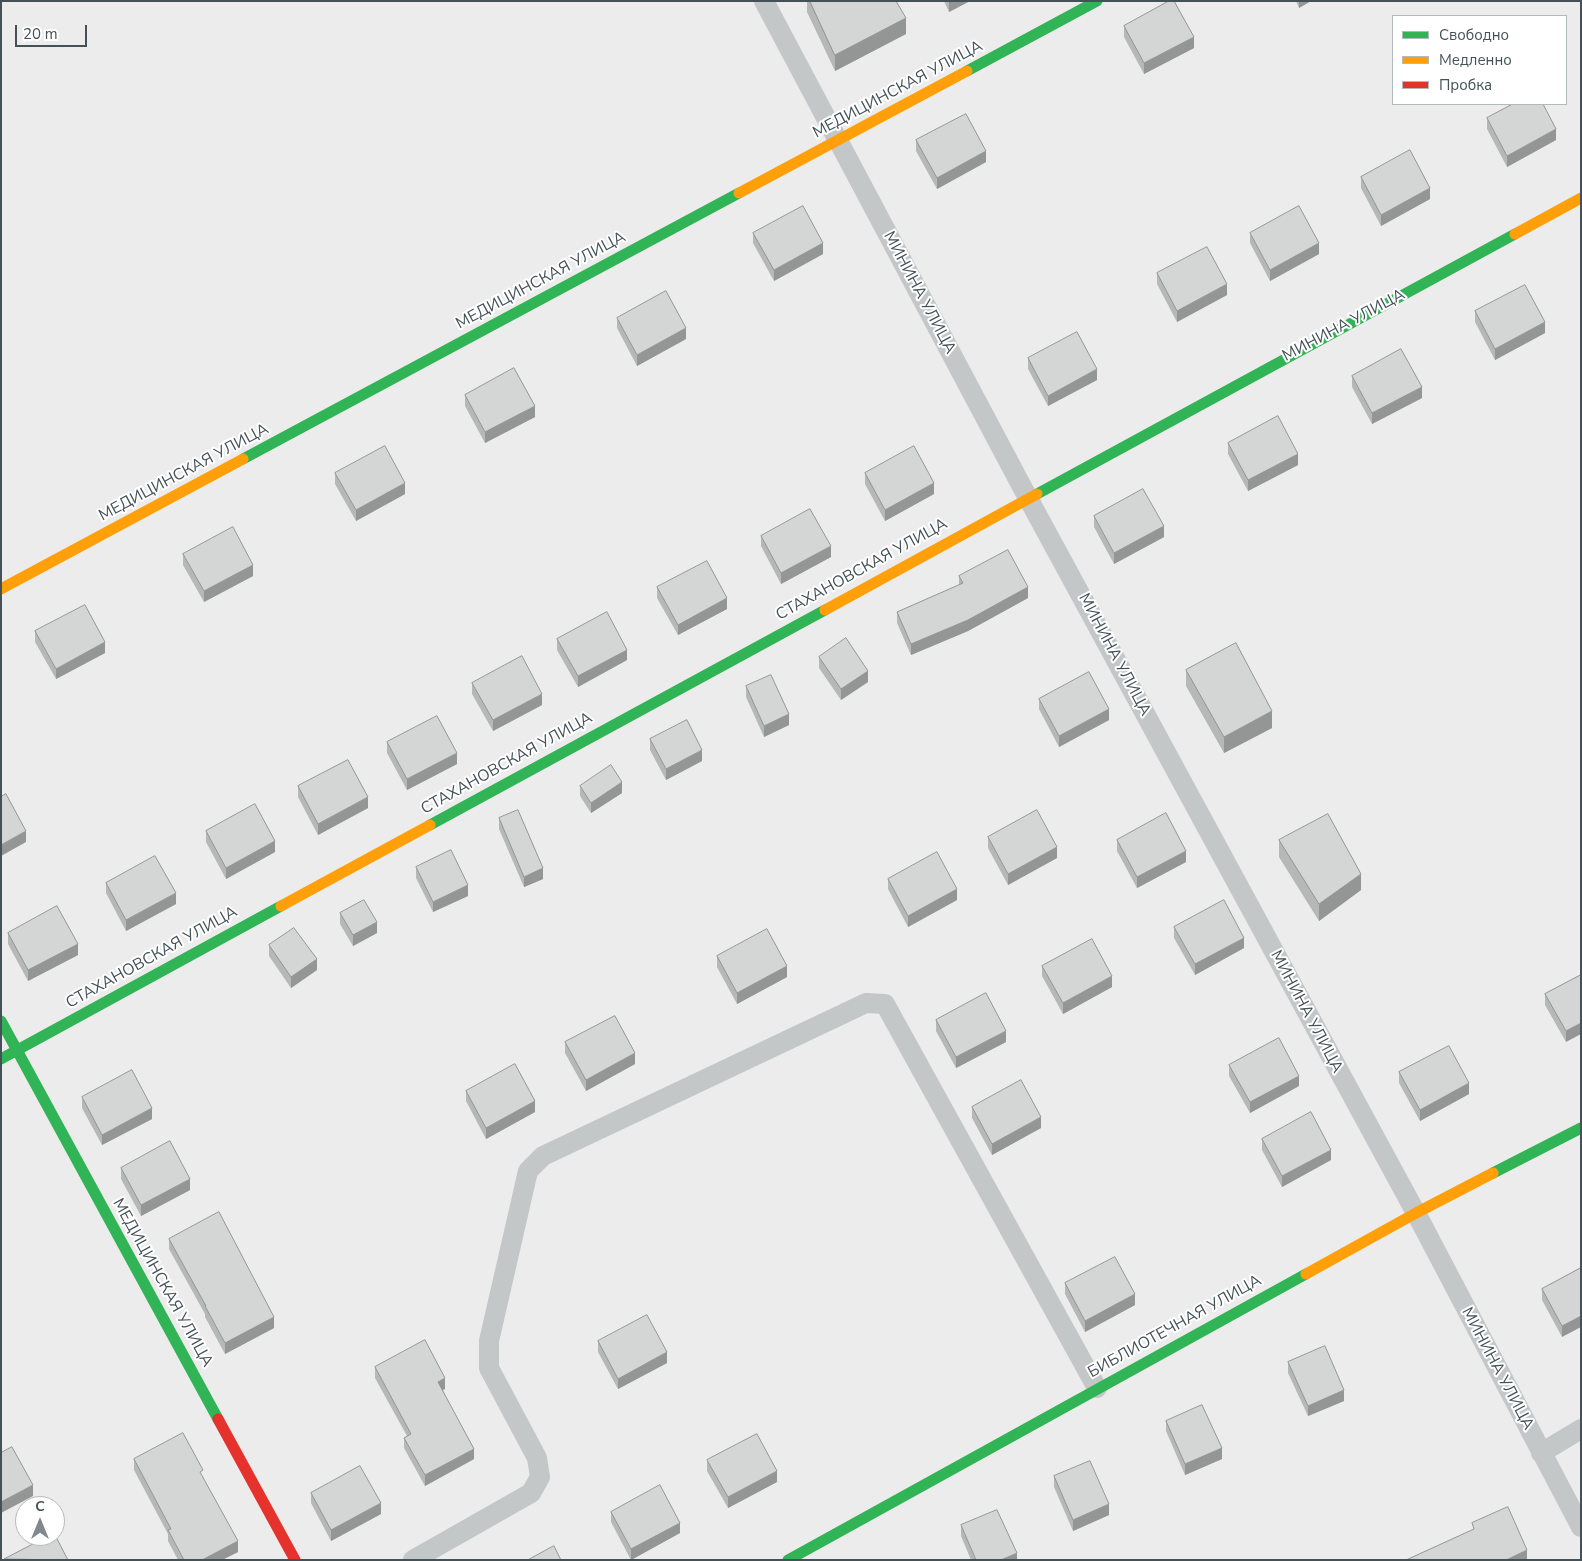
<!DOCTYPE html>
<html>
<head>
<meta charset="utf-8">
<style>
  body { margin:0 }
  #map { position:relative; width:1582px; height:1561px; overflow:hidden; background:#edecec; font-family:"Nunito Sans",sans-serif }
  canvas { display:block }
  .frame { position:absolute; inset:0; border:2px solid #445258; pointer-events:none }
  .legend { position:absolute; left:1392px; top:15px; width:175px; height:90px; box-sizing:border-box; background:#fff; border:1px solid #b4babc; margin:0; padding:6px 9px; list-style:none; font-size:15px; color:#445258 }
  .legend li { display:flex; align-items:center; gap:10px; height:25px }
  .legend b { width:25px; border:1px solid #b4babc }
  .north { position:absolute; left:15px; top:1496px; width:50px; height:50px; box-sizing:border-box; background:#fff; border:1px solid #b4babc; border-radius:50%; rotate:0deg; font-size:14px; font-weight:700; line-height:20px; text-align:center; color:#445258 }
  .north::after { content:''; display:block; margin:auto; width:18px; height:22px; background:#7f888c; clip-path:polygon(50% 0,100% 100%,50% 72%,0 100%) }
  .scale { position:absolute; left:15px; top:25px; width:72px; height:22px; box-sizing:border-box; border:2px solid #445258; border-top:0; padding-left:6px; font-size:15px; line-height:18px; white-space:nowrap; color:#445258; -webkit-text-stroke:4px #fff; paint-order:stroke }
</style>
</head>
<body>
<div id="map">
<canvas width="1582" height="1561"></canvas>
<div class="frame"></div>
<ul class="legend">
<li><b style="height:6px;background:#30b455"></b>Свободно</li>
<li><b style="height:6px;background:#ff9f0a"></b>Медленно</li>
<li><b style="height:6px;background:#e5322d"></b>Пробка</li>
</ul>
<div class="north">С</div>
<div class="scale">20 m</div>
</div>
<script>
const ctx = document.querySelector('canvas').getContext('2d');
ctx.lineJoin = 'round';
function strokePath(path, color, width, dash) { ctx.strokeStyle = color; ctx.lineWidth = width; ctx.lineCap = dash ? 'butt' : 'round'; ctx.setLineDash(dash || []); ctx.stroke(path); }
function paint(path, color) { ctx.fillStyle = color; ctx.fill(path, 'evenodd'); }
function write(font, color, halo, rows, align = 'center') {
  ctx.font = font + ' "Nunito Sans",sans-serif'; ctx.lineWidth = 4; ctx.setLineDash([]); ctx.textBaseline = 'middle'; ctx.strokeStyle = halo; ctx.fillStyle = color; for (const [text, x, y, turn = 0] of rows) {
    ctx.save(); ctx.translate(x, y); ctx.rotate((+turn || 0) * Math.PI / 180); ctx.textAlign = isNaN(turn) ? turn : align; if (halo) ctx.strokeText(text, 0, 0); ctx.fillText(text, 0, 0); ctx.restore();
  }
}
strokePath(new Path2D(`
  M764 1 1028 498 1416 1213 1581 1527
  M1541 1453 1581 1429
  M413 1560 531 1493 540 1477 537 1458 489 1368V1341L528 1171 543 1156 866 1003 885 1004 1097 1388`), '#c3c7c8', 20);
strokePath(new Path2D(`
  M967 71 1097 1
  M243 459 739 193
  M1037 494 1515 234
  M430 825 825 610
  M1 1021 218 1419
  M1 1059 281 906
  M1493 1173 1581 1128
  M788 1560 1306 1274`), '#30b455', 11);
strokePath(new Path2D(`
  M739 193 967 71
  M1515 234 1581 198
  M1 589 243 459
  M825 610 1037 494
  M281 906 430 825
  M1306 1274 1416 1213 1493 1173`), '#ff9f0a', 11);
strokePath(new Path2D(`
  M218 1419 295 1560`), '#e5322d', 11);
paint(new Path2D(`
  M807 1H896L906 34 835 71 807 12Z
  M944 1H970L949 12Z
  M1296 1H1311L1299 8Z
  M1124 26 1194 48 1144 74 1124 37Z
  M1487 118 1556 140 1507 167 1487 129Z
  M916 140 986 162 937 189 916 151Z
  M1361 177 1430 199 1381 226 1361 188Z
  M753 233 823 254 774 281 753 243Z
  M1250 233 1319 254 1270 281 1250 243Z
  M1157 273 1227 295 1177 322 1157 284Z
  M1475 311 1545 333 1495 360 1475 322Z
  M617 318 686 339 637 366 617 328Z
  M1028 358 1097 380 1048 406 1028 369Z
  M1352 376 1422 398 1372 424 1352 387Z
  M465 395 535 417 485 443 465 406Z
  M1228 443 1298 465 1248 491 1228 454Z
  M335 473 405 494 356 521 335 484Z
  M865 473 934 494 885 521 865 484Z
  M1094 516 1164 537 1114 564 1094 527Z
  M761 536 831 557 781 584 761 546Z
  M183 554 253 576 204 602 183 565Z
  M959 576 1028 598 968 631 911 655 897 623V612L959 585Z
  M657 587 727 609 678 635 657 598Z
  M35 631 105 653 56 679 35 642Z
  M557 639 627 660 578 687 557 650Z
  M819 657 868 682 841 700 819 668Z
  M1186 670 1272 728 1224 753 1186 686Z
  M472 683 542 705 493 731 472 694Z
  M746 686 789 725 764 737 746 697Z
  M1039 699 1109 720 1059 747 1039 709Z
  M650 739 702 761 666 780 650 750Z
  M387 742 457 764 407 790 387 753Z
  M298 786 368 808 318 835 298 797Z
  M580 786 622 793 591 813 580 796Z
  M499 818 543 879 524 887 499 829Z
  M206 831 275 852 226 879 206 842Z
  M988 837 1057 858 1008 885 988 848Z
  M1117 840 1186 862 1137 888 1117 851Z
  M1279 840 1361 890 1319 921 1279 857Z
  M416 867 468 896 433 912 416 878Z
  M888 879 957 900 908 927 888 889Z
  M106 883 176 904 126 931 106 893Z
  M340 913 377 933 353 946 340 924Z
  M1174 927 1244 948 1195 975 1174 938Z
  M8 933 78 955 28 981 8 944Z
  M269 945 317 970 291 988 269 956Z
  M717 956 787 977 737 1004 717 967Z
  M1042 966 1112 987 1063 1014 1042 976Z
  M1581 975 1566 1042 1545 1005V994Z
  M936 1020 1006 1042 956 1068 936 1031Z
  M565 1042 635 1064 586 1091 565 1053Z
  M1229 1065 1299 1086 1250 1113 1229 1076Z
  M1399 1072 1469 1094 1420 1121 1399 1083Z
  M466 1091 535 1112 486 1139 466 1101Z
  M82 1097 152 1119 102 1145 82 1108Z
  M972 1107 1041 1128 992 1155 972 1118Z
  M1262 1139 1331 1160 1282 1187 1262 1150Z
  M121 1168 190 1190 141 1216 121 1179Z
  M169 1239 274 1328 225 1354 205 1317V1314L169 1249Z
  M1581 1268 1562 1337 1542 1300V1289Z
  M1065 1283 1135 1305 1085 1332 1065 1294Z
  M598 1341 667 1363 618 1389 598 1352Z
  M1288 1362 1344 1401 1308 1416 1288 1373Z
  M375 1367 445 1389 443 1390 474 1459 425 1486 404 1448V1438L407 1436 375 1378Z
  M1166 1421 1222 1459 1185 1475 1166 1431Z
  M134 1459 203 1477 238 1552 222 1560H178L168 1541V1534L134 1470Z
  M707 1460 777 1482 728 1508 707 1471Z
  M1054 1476 1109 1515 1073 1531 1054 1487Z
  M311 1493 381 1514 331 1541 311 1503Z
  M611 1512 680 1533 631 1560 611 1522Z
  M961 1525 1017 1560H971L961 1536Z`), '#b6b7b7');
paint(new Path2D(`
  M949 1H970L949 12Z
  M1299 1H1311L1299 8Z
  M906 18V34L835 71V55Z
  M1194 37V48L1144 74V63Z
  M1556 129V140L1507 167V156Z
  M986 151V162L937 189V178Z
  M1430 188V199L1381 226V215Z
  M823 243V254L774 281V270Z
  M1319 243V254L1270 281V270Z
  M1227 284V295L1177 322V311Z
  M1545 322V333L1495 360V349Z
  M686 328V339L637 366V355Z
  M1097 369V380L1048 406V396Z
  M1422 387V398L1372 424V413Z
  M535 406V417L485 443V432Z
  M1298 454V465L1248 491V480Z
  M405 483V494L356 521V510Z
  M934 483V494L885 521V510Z
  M1164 526V537L1114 564V553Z
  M831 546V557L781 584V573Z
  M253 565V576L204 602V591Z
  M1028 587V598L968 631 911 655V644Z
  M727 598V609L678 635V625Z
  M105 642V653L56 679V669Z
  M627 650V660L578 687V676Z
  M868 671V682L841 700V689Z
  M542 694V705L493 731V720Z
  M1109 709V720L1059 747V736Z
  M1272 711V728L1224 753V737Z
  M789 714V725L764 737V726Z
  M702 750V761L666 780V769Z
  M457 753V764L407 790V779Z
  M622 782V793L591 813V803Z
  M368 797V808L318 835V824Z
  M26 831V842L1 856V845Z
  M275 841V852L226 879V868Z
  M1057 847V858L1008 885V874Z
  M1186 851V862L1137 888V877Z
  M543 868V879L524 887V877Z
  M1361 874V890L1319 921V904Z
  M468 885V896L433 912V902Z
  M957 889V900L908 927V916Z
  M176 893V904L126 931V920Z
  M377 922V933L353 946V935Z
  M1244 938V948L1195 975V964Z
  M78 944V955L28 981V970Z
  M317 959V970L291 988V977Z
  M787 966V977L737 1004V993Z
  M1112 976V987L1063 1014V1003Z
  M1581 1023V1034L1566 1042V1031Z
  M1006 1031V1042L956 1068V1057Z
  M635 1053V1064L586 1091V1080Z
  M1299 1076V1086L1250 1113V1102Z
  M1469 1083V1094L1420 1121V1110Z
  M535 1101V1112L486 1139V1128Z
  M152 1108V1119L102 1145V1135Z
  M1041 1117V1128L992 1155V1144Z
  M1331 1150V1160L1282 1187V1176Z
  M190 1179V1190L141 1216V1205Z
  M1135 1294V1305L1085 1332V1321Z
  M1581 1316V1327L1562 1337V1326Z
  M274 1317V1328L225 1354V1343Z
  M667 1352V1363L618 1389V1379Z
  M445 1378V1389L438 1392V1382Z
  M1344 1390V1401L1308 1416V1406Z
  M1222 1448V1459L1185 1475V1464Z
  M474 1449V1459L425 1486V1475Z
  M777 1471V1482L728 1508V1497Z
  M33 1485V1496L1 1513V1502Z
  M381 1503V1514L331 1541V1530Z
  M1109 1504V1515L1073 1531V1520Z
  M680 1523V1533L631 1560V1549Z
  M238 1541V1552L222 1560H202Z
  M1527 1550V1560H1506Z
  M1017 1553V1560H1001Z`), '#949595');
const building = new Path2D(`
  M810 1H896L906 18 835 55Z
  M1169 1H1174L1194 37 1144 63 1124 26Z
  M1513 104H1543L1556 129 1507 156 1487 118Z
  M966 114 986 151 937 178 916 140Z
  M1410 150 1430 188 1381 215 1361 177Z
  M803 206 823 243 774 270 753 233Z
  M1299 206 1319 243 1270 270 1250 233Z
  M1207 247 1227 284 1177 311 1157 273Z
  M1525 285 1545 322 1495 349 1475 311Z
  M666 291 686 328 637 355 617 318Z
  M1077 332 1097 369 1048 396 1028 358Z
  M1401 349 1422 387 1372 413 1352 376Z
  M514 368 535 406 485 432 465 395Z
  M1278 416 1298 454 1248 480 1228 443Z
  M385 446 405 483 356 510 335 473Z
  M914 446 934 483 885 510 865 473Z
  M1143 489 1164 526 1114 553 1094 516Z
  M810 509 831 546 781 573 761 536Z
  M233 527 253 565 204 591 183 554Z
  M1008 550 1028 587 968 620 911 644 897 612 963 583 959 576Z
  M707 561 727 598 678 625 657 587Z
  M85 605 105 642 56 669 35 631Z
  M607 612 627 650 578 676 557 639Z
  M846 638 868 671 841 689 819 657Z
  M1236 643 1272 711 1224 737 1186 670Z
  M522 656 542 694 493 720 472 683Z
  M1089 672 1109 709 1059 736 1039 699Z
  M771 675 789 714 764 726 746 686Z
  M437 716 457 753 407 779 387 742Z
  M687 720 702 750 666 769 650 739Z
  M348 760 368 797 318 824 298 786Z
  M611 765 622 782 591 803 580 786Z
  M6 794 26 831 1 845V797Z
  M255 804 275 841 226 868 206 831Z
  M518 810 543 868 524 877 499 818Z
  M1037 810 1057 847 1008 874 988 837Z
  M1166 813 1186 851 1137 877 1117 840Z
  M1328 814 1361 874 1319 904 1279 840Z
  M451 850 468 885 433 902 416 867Z
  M937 852 957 889 908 916 888 879Z
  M155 856 176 893 126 920 106 883Z
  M364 900 377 922 353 935 340 913Z
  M1224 900 1244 938 1195 964 1174 927Z
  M57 906 78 944 28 970 8 933Z
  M294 928 317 959 291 977 269 945Z
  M767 929 787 966 737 993 717 956Z
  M1092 939 1112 976 1063 1003 1042 966Z
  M1581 975V1023L1566 1031 1545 994Z
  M986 993 1006 1031 956 1057 936 1020Z
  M615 1016 635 1053 586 1080 565 1042Z
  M1279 1038 1299 1076 1250 1102 1229 1065Z
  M1449 1046 1469 1083 1420 1110 1399 1072Z
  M515 1064 535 1101 486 1128 466 1091Z
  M132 1070 152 1108 102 1135 82 1097Z
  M1021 1080 1041 1117 992 1144 972 1107Z
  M1311 1112 1331 1150 1282 1176 1262 1139Z
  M170 1141 190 1179 141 1205 121 1168Z
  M219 1212 274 1317 225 1343 205 1306H206L169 1239Z
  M1115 1257 1135 1294 1085 1321 1065 1283Z
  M1581 1268V1316L1562 1326 1542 1289Z
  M647 1315 667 1352 618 1379 598 1341Z
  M425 1340 445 1378 438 1382 474 1449 425 1475 404 1438 411 1434 375 1367Z
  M1325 1346 1344 1390 1308 1406 1288 1362Z
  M1202 1405 1222 1448 1185 1464 1166 1421Z
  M183 1433 203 1470 200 1472 238 1541 202 1560H184L168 1530 171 1529 134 1459Z
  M757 1434 777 1471 728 1497 707 1460Z
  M12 1447 33 1485 1 1502V1453Z
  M1090 1461 1109 1504 1073 1520 1054 1476Z
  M360 1466 381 1503 331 1530 311 1493Z
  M660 1485 680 1523 631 1549 611 1512Z
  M1508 1507 1527 1550 1506 1560H1406L1474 1529 1472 1523Z
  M997 1510 1017 1553 1001 1560H976L961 1525Z
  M55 1535 68 1560 4 1559 48 1536H55Z
  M554 1546 561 1560H528Z`);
paint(building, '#d4d5d5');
strokePath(building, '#949595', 1);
write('16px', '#445258', '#fff', [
  ["МЕДИЦИНСКАЯ УЛИЦА",898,90,-28],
  ["МЕДИЦИНСКАЯ УЛИЦА",541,281,-28],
  ["МИНИНА УЛИЦА",919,293,62],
  ["МИНИНА УЛИЦА",1344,326,-28],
  ["МЕДИЦИНСКАЯ УЛИЦА",184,473,-28],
  ["СТАХАНОВСКАЯ УЛИЦА",862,570,-29],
  ["МИНИНА УЛИЦА",1114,655,62],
  ["СТАХАНОВСКАЯ УЛИЦА",507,764,-29],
  ["СТАХАНОВСКАЯ УЛИЦА",152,958,-29],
  ["МИНИНА УЛИЦА",1306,1012,62],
  ["МЕДИЦИНСКАЯ УЛИЦА",162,1283,61],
  ["БИБЛИОТЕЧНАЯ УЛИЦА",1175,1327,-29],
  ["МИНИНА УЛИЦА",1497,1369,62]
]);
</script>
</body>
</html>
